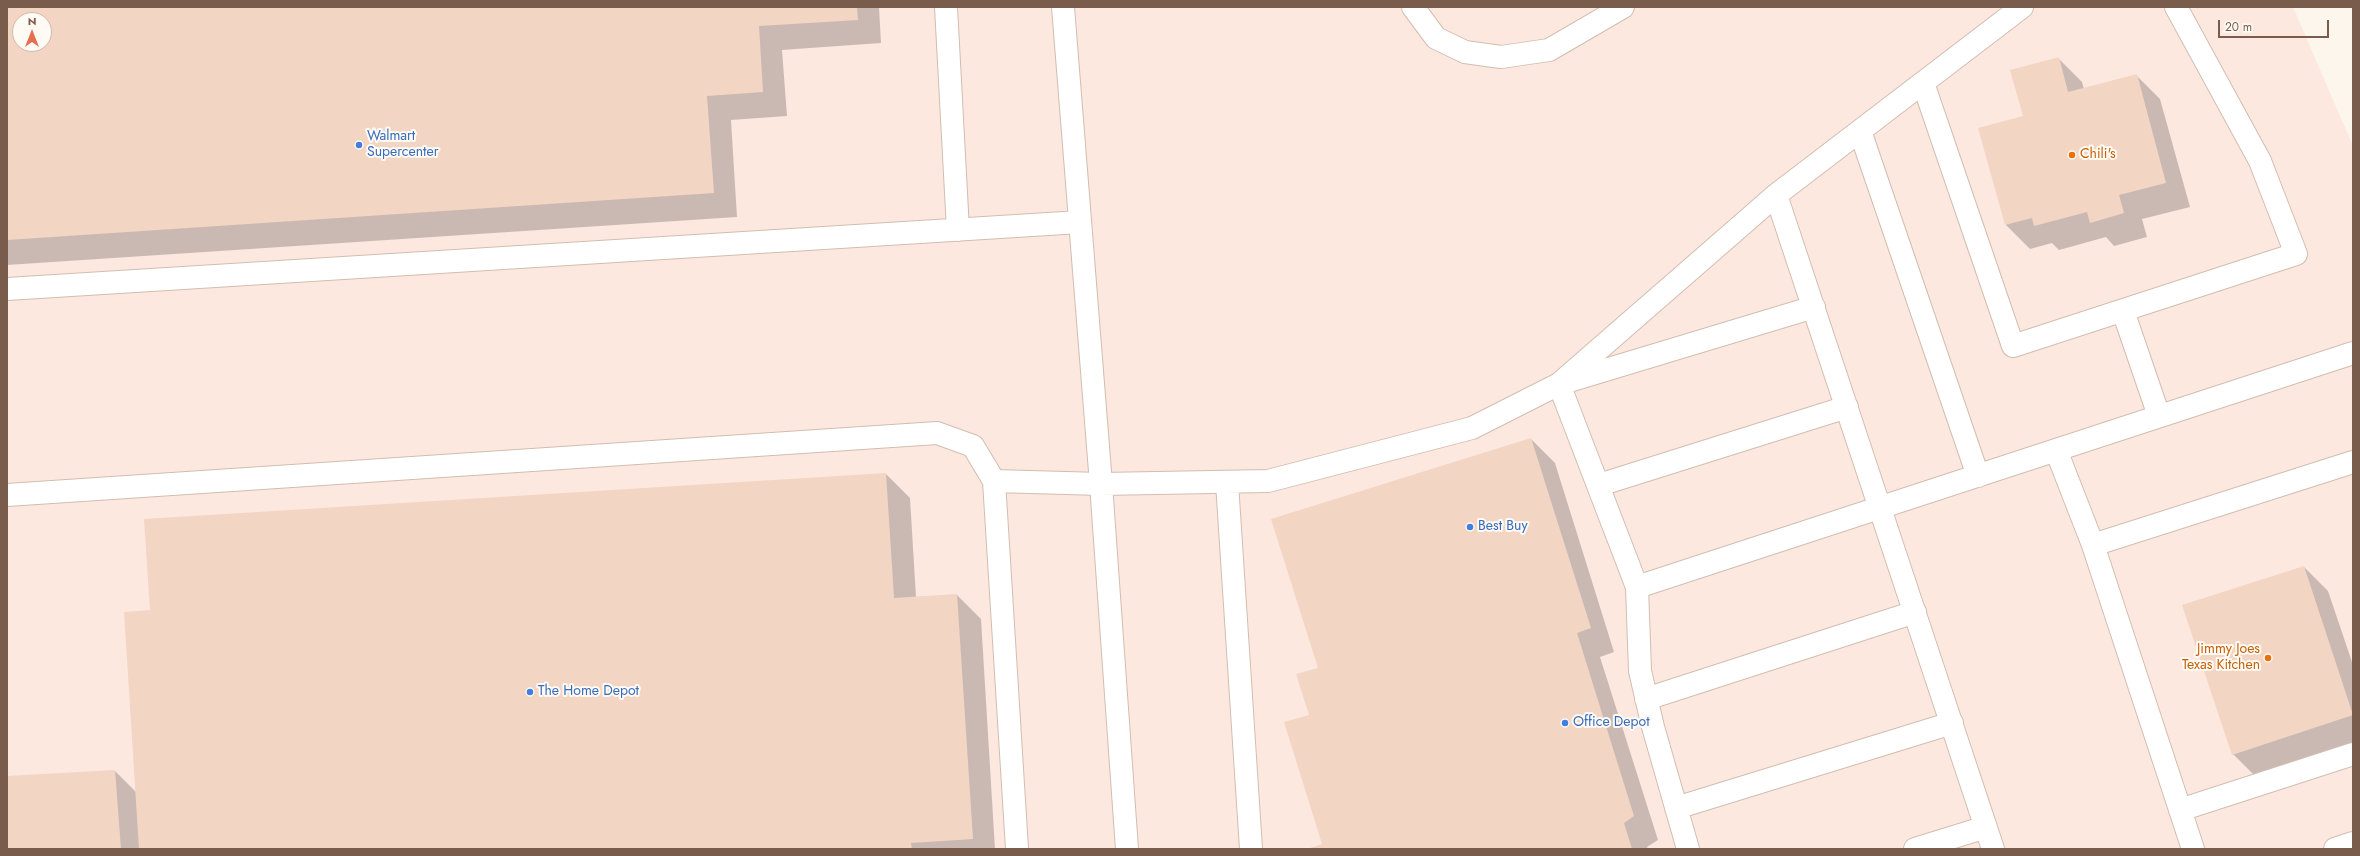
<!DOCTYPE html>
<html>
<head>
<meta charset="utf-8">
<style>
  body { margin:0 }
  #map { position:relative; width:2360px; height:856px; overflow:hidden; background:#fdf6ec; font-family:Jost,sans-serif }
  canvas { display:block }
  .frame { position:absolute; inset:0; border:8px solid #7a5c4d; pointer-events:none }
  .north { position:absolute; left:12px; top:12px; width:40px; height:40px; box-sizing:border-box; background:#fffaf3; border:1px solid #cabbb1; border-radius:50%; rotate:0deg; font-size:11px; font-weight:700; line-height:16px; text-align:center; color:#7a5c4d }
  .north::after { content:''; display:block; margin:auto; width:14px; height:18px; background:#e76f51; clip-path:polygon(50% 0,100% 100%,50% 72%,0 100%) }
  .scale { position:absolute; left:2218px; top:20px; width:111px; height:18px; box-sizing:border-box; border:2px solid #7a5c4d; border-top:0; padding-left:5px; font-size:12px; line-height:14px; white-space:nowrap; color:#7a5c4d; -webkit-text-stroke:3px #fffaf3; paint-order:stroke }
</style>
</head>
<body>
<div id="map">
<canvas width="2360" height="856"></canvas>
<div class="frame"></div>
<div class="north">N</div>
<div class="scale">20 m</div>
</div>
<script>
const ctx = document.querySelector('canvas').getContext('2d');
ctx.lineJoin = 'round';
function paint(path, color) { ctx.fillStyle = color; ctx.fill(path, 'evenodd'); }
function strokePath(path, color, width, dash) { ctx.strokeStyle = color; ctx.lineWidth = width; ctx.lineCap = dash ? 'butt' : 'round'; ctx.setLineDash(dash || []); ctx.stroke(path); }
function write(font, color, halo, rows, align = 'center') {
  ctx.font = font + ' Jost,sans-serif'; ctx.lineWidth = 4; ctx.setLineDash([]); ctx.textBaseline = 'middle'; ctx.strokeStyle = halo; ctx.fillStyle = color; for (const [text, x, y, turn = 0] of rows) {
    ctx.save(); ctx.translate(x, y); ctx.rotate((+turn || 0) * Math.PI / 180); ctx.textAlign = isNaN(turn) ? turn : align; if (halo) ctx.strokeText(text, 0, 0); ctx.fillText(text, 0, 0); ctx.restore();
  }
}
paint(new Path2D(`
  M7 7H2293L2353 146V849H7ZM20 20H44V44H20Z`), '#fde8e0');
paint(new Path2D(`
  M7 7H879L881 43 782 50 787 116 731 120 737 217 7 265ZM20 20H44V44H20Z
  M2058 58 2082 82 2084 89 2136 75 2160 99 2190 207 2142 219 2147 237 2114 246 2106 237 2059 250 2052 243 2030 249 2006 225 2024 117Z
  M1531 439 1555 463 1614 652 1600 657 1658 840 1647 847 1648 849H1309L1323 845 1310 716 1319 668Z
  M886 474 910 498 916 597 957 595 981 619 995 849H7V777L115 771 136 792 151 611Z
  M2304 567 2328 591 2353 665V747L2257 778 2233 754Z`), '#0003');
paint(new Path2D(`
  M7 7H857L858 20 759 26 763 92 707 96 714 193 7 240ZM20 20H44V44H20Z
  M2059 57 2068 92 2137 74 2166 183 2119 195 2124 213 2090 223 2087 212 2034 226 2032 218 2005 225 1978 128 2023 116 2010 70Z
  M1531 438 1591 628 1577 633 1634 816 1624 823 1632 849H1307L1322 844 1284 722 1309 715 1296 674 1318 668 1271 519Z
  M886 473 894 598 957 594 973 839 911 843 912 849H139L124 612 150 610 144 519Z
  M2304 566 2353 715 2232 755 2182 605Z
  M115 770 121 849H7V776Z`), '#f3d5c3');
const minor = new Path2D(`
  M946 7 958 230
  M1063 7 1101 484 1127 849
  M1413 7 1436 38 1465 52 1501 57 1549 50 1623 7
  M1923 83 2013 346 2296 254 2260 161 2176 7
  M1860 131 1978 476
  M1776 195 1993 849
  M7 289 1080 222
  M2123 311 2159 416
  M2056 450 2093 545 2193 849
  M994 481 1017 849
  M1227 483 1251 849
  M1599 485 1847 407
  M7 495 937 433 973 446 994 481 1101 484 1268 481 1472 428 1559 384 1776 195 2022 7
  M2093 545 2353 462
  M1637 587 2353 353
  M1646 699 1915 612
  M1676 808 1952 723
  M2180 810 2353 754
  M1688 849 1653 727 1640 671 1637 587 1559 384 1814 307
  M1915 849 1986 827
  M2335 849 2353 843`);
strokePath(minor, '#d1beb0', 24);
strokePath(minor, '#fff', 22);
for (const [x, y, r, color] of [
  [359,145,4,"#3f7fe0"],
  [2072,155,4,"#e8710a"],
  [1470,527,4,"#3f7fe0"],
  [2268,658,4,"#e8710a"],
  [530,692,4,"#3f7fe0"],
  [1565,723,4,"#3f7fe0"]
]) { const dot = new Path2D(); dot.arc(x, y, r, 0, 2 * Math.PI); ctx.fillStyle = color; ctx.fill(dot); strokePath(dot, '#fffaf3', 1.5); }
write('14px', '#366cbe', '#fffaf3', [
  ["Walmart",367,137],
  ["Supercenter",367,153],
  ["Best Buy",1478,527],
  ["The Home Depot",538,692],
  ["Office Depot",1573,723]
], 'left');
write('14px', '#c56008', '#fffaf3', [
  ["Chili's",2080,155],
  ["Jimmy Joes",2260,650,"right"],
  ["Texas Kitchen",2260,666,"right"]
], 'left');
</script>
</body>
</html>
